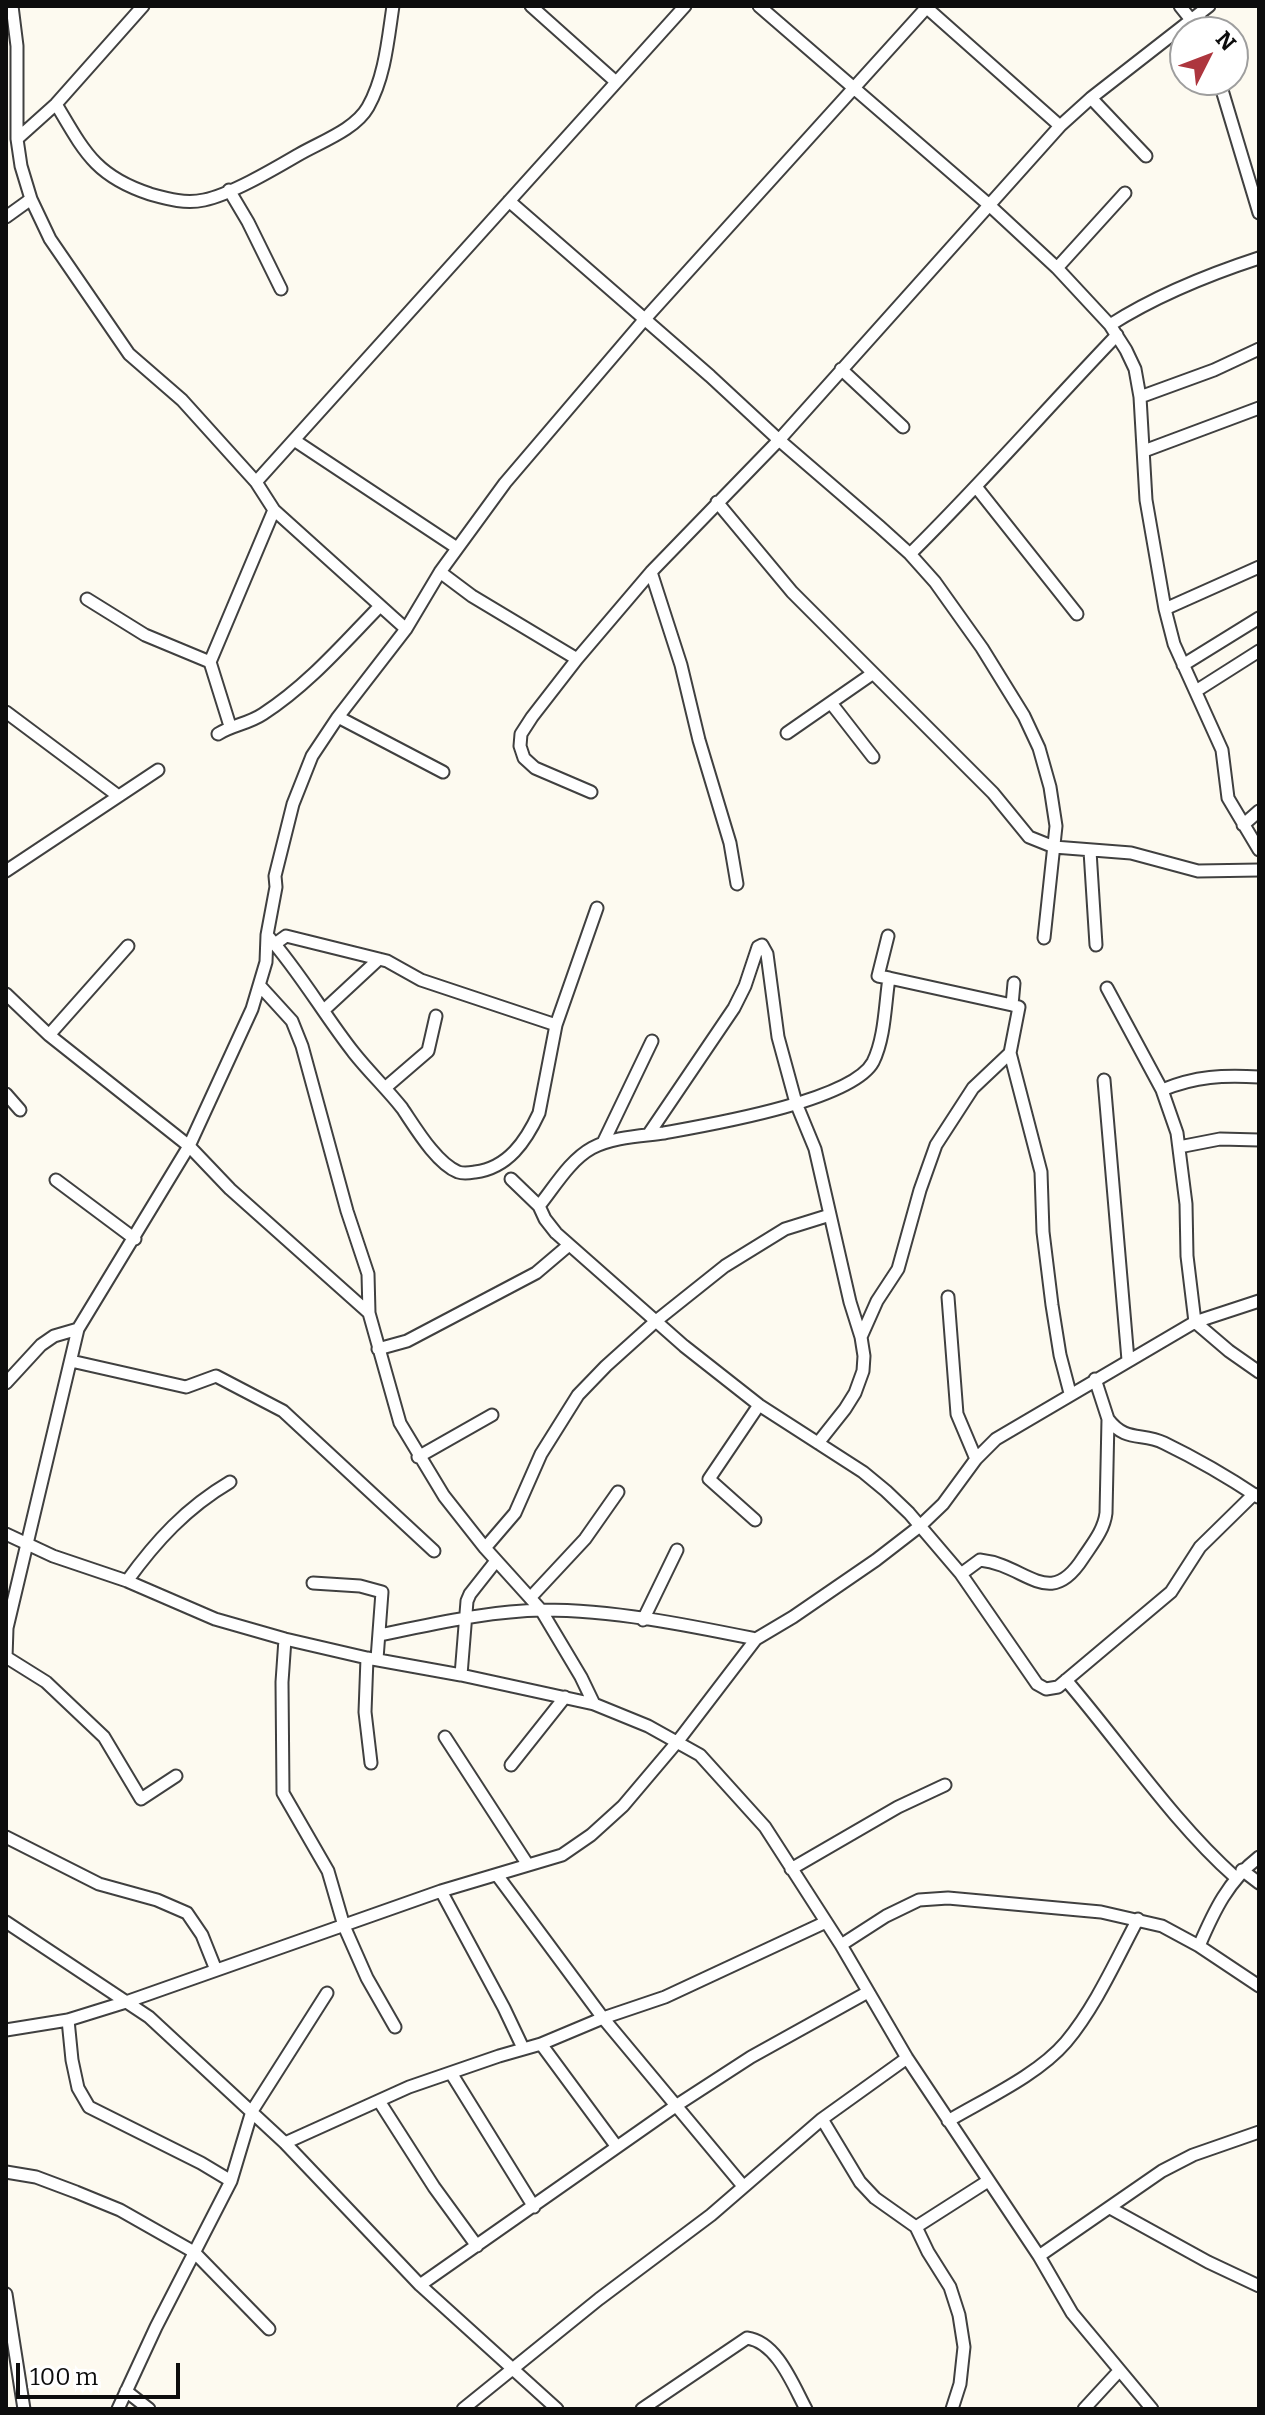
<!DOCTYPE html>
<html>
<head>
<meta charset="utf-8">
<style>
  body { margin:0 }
  #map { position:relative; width:1265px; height:2415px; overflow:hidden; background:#fdfaf0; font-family:Bitter,serif }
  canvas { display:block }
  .frame { position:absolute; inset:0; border:8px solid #0d0d0d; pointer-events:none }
  .north { position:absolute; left:1169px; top:16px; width:80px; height:80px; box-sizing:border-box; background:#fff; border:2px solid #9e9e9e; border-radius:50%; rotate:48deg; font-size:22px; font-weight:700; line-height:32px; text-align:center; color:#0d0d0d }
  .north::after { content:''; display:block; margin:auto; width:28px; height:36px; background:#ad363e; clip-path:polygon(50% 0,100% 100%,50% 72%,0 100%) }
  .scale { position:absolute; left:16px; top:2363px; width:164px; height:36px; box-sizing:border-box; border:4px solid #0d0d0d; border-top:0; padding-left:10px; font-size:24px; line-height:28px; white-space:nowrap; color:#0d0d0d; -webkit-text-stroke:6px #fff; paint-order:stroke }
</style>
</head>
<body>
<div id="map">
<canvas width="1265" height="2415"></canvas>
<div class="frame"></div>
<div class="north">N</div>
<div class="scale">100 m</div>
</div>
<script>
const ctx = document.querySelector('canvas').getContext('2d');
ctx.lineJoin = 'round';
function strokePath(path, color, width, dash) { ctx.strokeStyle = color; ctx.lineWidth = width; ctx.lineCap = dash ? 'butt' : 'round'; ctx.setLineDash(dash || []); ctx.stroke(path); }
const street = new Path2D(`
  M12 6 17 46V139L21 166 31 199 50 239 129 354 182 400 256 482 274 510 406 629
  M531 6 616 82
  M759 6 988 204 1057 268 1110 325 1126 350 1135 369 1140 397 1146 500 1165 609 1174 644 1222 750 1228 798 1259 850
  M1180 6 1192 21
  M927 8 1060 126
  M1199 15 1204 32
  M1219 80 1259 213
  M1091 98 1146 156
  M56 104C84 151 95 176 150 194 168 199 185 204 204 200 230 195 274 169 298 155 320 142 355 130 368 107 385 77 388 39 393 6
  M17 139 56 104 143 6
  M229 190 248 222 281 289
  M509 201 710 376 779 440 880 527 910 554 935 582 982 648 1024 716 1039 748 1050 787 1056 826 1044 938
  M6 217 31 199
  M1057 268 1125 193
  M1110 325C1157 295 1207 275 1259 258
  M841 369 903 427
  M1140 397 1214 370 1259 349
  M294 440 457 548
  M1144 451 1259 408
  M256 482 685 6
  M977 488 1077 614
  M717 502 792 592 993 793 1029 837 1054 847 1131 853 1198 871 1259 870
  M910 554C982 483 1047 408 1117 335
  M440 572 472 596 577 659
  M651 572 681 665 699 740 730 843 737 884
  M87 599 145 635 210 662
  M1165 609 1259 567
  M1183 665 1259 618
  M1196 691 1259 651
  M831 703 873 757
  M6 712 117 795
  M338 717 443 772
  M230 726 210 662 274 510
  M787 733 872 674
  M218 734C232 725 248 724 263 714 308 685 343 644 380 606
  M591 792 535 768 524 758 520 746 521 734 532 717 577 659 651 572 779 440 1060 126 1091 98 1209 6
  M1243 825 1259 811
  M1090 851 1096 945
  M6 871 158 770
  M267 935C300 972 324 1015 354 1053 369 1072 387 1089 402 1108 415 1127 436 1163 458 1172 464 1174 469 1173 475 1172 508 1168 526 1141 539 1113L556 1025 597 908
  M888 936 878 976 889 978
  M275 944 286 936 387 961 421 980 556 1025
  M1014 983 1012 1005 1019 1007 1010 1053 1041 1172 1043 1232 1052 1305 1060 1355 1070 1393
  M261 987 292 1021 302 1046 347 1211 368 1274 369 1313 400 1423 444 1496 485 1548 541 1610 581 1677 594 1704
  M1107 988 1162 1090 1177 1133 1186 1204 1187 1256 1195 1322 1229 1351 1259 1372
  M6 994 49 1035 189 1146 230 1189 369 1313
  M324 1010 379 959
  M49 1035 128 946
  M1104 1080 1128 1360
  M385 1088 428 1051 436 1016
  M1162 1090C1196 1076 1223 1075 1259 1077
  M6 1094 20 1110
  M648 1135 734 1008 745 986 758 947 762 945 767 954 778 1037 796 1103 815 1149 850 1302 861 1337 864 1356 863 1371 855 1393 845 1409 818 1443
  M603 1143 652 1041
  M1179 1147 1220 1139 1259 1140
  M511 1179 539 1206 545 1219 556 1233 684 1346 759 1405 863 1472 886 1491 909 1513 961 1574 1037 1684 1046 1689 1058 1687 1171 1592 1200 1547 1254 1494
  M56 1180 135 1239
  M539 1206C555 1186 570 1160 592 1148 612 1137 642 1136 664 1133 708 1125 852 1101 873 1062 885 1038 885 1004 889 978L1012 1005
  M948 1297 957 1414 976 1459
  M861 1337 877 1301 898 1269 920 1190 936 1145 973 1088 1010 1053
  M378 1349 407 1341 536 1273 569 1245
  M71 1361 186 1387 216 1376 283 1411 434 1551
  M6 1383 41 1345 54 1336 78 1329 189 1146 252 1009 266 962 267 935 276 887 275 876 293 804 312 756 338 717 406 629 440 572 505 483 644 320 928 6
  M1108 1419C1126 1443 1142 1432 1164 1443 1197 1459 1228 1477 1258 1497
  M418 1457 492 1415
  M755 1520 709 1479 759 1405
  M6 1534 53 1556 127 1581 215 1619 285 1639 367 1658 461 1675 594 1704 648 1726 700 1755 765 1827 841 1945 907 2058 1039 2256 1072 2313 1152 2409
  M485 1548 515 1513 541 1454 578 1395 606 1366 656 1321 725 1266 785 1229 830 1215
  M961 1574 980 1560C1027 1565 1049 1611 1083 1558 1093 1543 1104 1530 1106 1513L1108 1419 1095 1379
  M127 1581C156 1541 186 1508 230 1482
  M313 1583 360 1586 382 1592 377 1659
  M530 1598 585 1539 618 1492
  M643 1620 677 1550
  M379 1635C434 1624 487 1611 543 1610 614 1610 687 1625 756 1639
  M285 1639 282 1682 283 1793 328 1871 344 1926 367 1978 395 2027
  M6 1657 46 1682 104 1737 141 1799 176 1776
  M6 1658 7 1628 78 1329
  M367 1658 365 1712 371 1763
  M461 1675 467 1601 470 1594 496 1561
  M1066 1680C1121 1744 1173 1822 1235 1877
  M445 1737 528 1865
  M511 1765 565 1697
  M6 1837 99 1884 157 1900 187 1913 202 1935 216 1970
  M791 1869 898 1807 945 1785
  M1242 1870 1259 1883
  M497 1875 603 2018 743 2186
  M441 1891 504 2008 523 2048
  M6 1922 149 2017 285 2143 420 2285 557 2409
  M841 1945 886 1916 919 1900 948 1898 1101 1912 1162 1926 1199 1946 1259 1986
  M1199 1946C1214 1911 1228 1881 1259 1857
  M68 2020 72 2060 78 2088 89 2107 201 2163 231 2181
  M6 2030 68 2020 126 2002 441 1891 562 1855 591 1835 623 1806 678 1741 756 1639 793 1617 876 1560 920 1526 943 1504 976 1459 996 1439 1195 1322 1259 1301
  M541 2044 617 2147
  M451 2073 534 2207
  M379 2101 434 2187 477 2246
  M822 2119 860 2182 875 2198 916 2227 928 2252 950 2287 959 2315 964 2347 960 2384 952 2409
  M948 2121C985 2099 1038 2075 1066 2042 1096 2006 1116 1960 1138 1919
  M285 2143 409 2087 499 2056 541 2044 603 2018 665 1997 826 1922
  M6 2172 36 2177 76 2192 120 2210 194 2252 269 2329
  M1110 2208 1208 2262 1259 2286
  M916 2227 988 2181
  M1039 2256 1162 2171 1193 2155 1259 2132
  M420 2285 677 2105 751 2057 868 1992
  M6 2294 24 2409
  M126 2391 149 2409
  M118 2409 156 2327 231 2181 252 2111 327 1993
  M463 2409 599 2299 711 2215 822 2119 907 2058
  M642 2409 747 2338C777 2342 793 2385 806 2409
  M1084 2409 1119 2371`);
strokePath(street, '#404040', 15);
strokePath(street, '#fff', 11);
</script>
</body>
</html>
